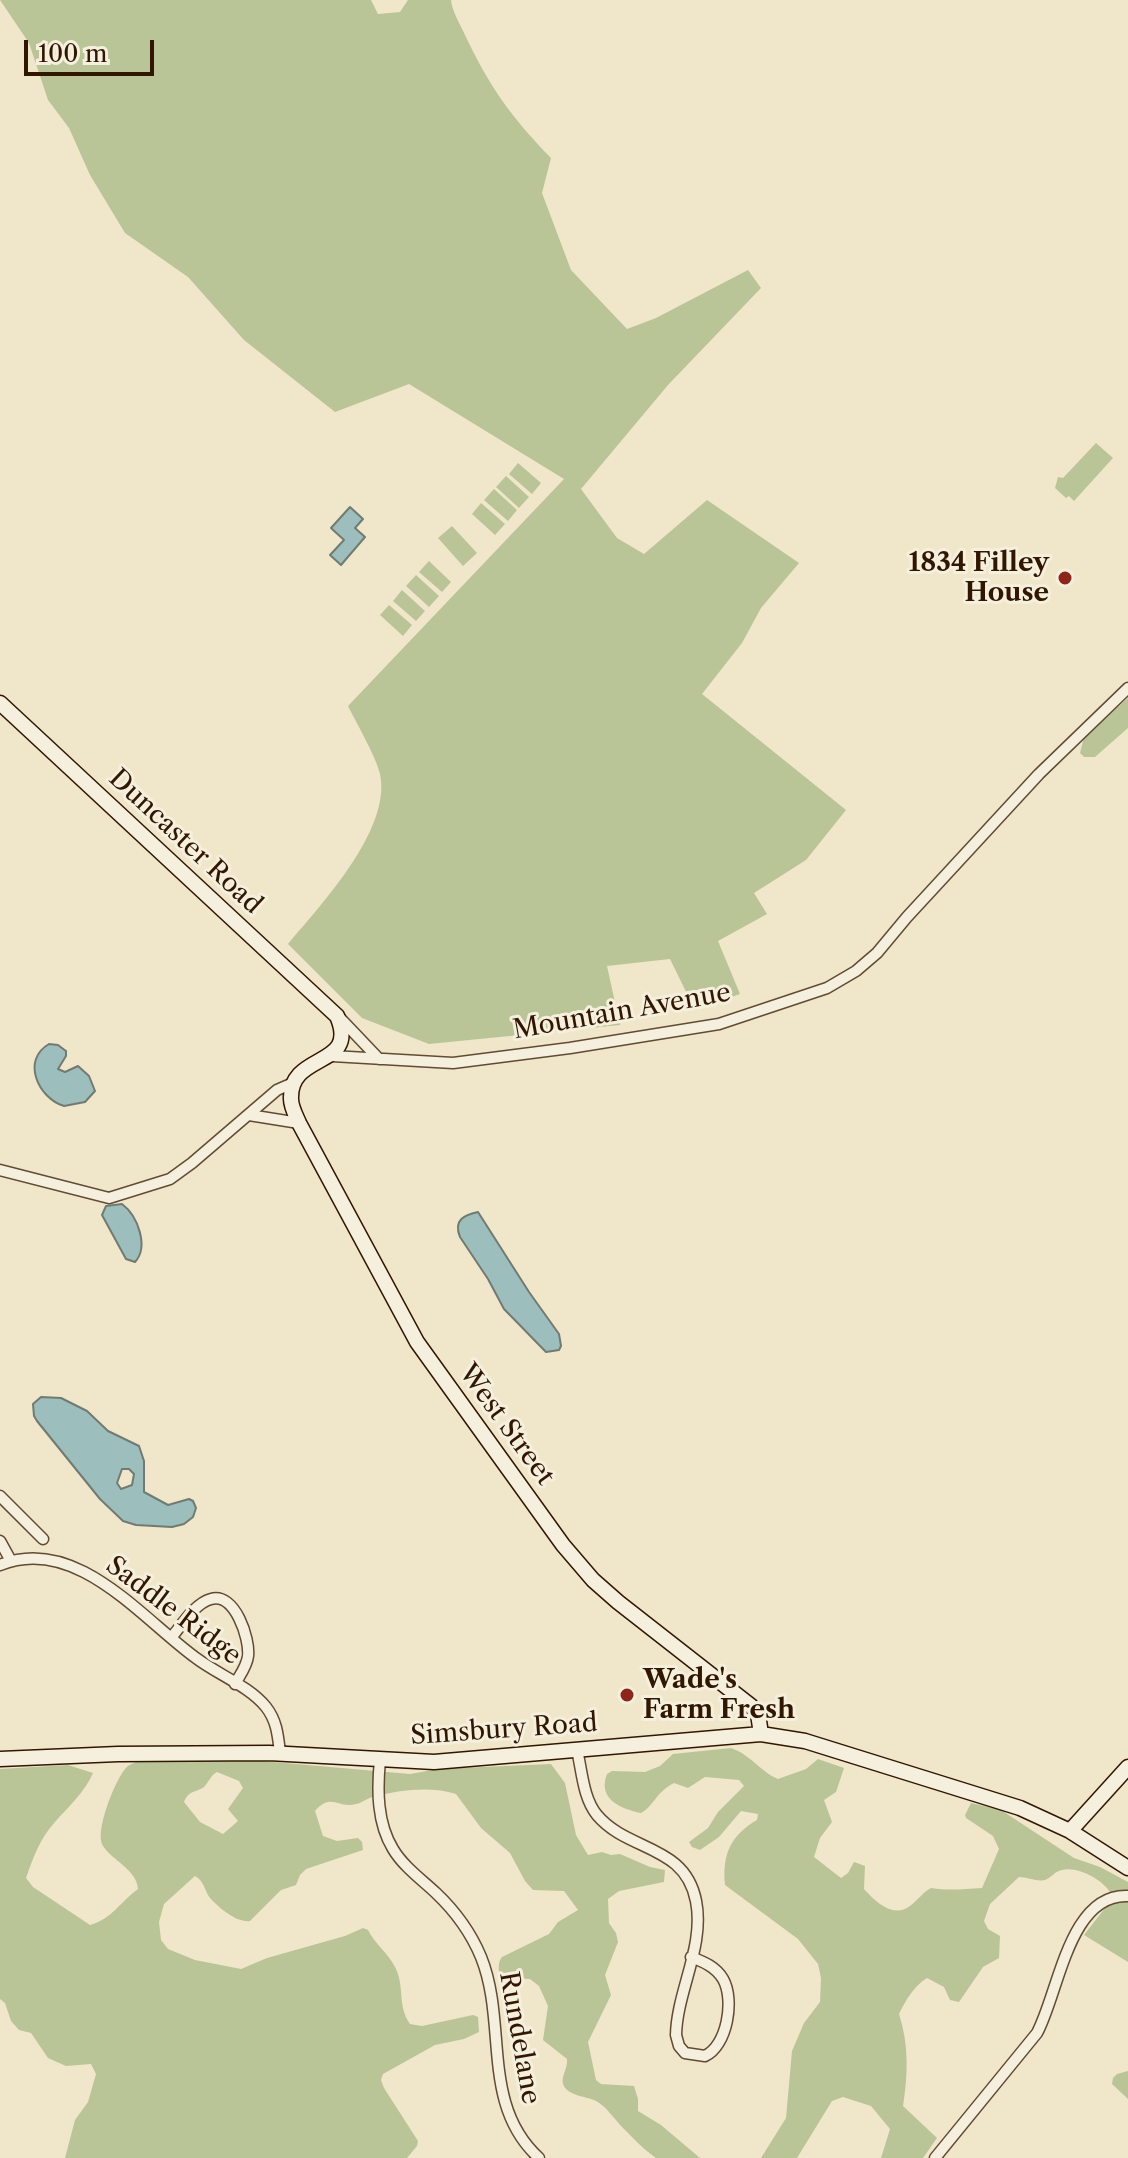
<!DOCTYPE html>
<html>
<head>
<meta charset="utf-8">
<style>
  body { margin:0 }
  #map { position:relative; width:1128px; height:2158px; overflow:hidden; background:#f0e6ca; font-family:"Libre Caslon Text",serif }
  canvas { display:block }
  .scale { position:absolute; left:24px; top:40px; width:130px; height:36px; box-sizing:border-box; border:4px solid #311700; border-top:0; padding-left:10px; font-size:24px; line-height:28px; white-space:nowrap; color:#311700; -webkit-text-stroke:6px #f5efdd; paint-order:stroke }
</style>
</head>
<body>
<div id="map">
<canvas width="1128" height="2158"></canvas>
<div class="scale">100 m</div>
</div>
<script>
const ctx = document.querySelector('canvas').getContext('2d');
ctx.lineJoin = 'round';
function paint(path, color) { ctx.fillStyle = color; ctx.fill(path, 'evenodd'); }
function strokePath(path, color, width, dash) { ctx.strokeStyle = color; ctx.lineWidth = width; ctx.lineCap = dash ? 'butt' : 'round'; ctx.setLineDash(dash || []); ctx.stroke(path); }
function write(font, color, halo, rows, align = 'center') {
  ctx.font = font + ' "Libre Caslon Text",serif'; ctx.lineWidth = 6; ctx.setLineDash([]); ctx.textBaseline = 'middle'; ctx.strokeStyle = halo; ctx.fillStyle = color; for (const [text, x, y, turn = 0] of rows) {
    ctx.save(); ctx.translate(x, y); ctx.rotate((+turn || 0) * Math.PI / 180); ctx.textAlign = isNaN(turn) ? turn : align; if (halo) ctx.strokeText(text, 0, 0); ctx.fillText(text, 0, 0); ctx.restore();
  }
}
paint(new Path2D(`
  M0 0H371L378 14 400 12 408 0H451C452 11 460 24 465 35 489 86 511 117 551 158L542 193 571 270 627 329 656 318 748 270 761 288 668 385 581 489 617 538 644 554 707 500 799 563 761 608 742 643 702 694 846 810 806 860 754 893 767 914 718 941 740 994 695 1010 670 959 607 966 620 1025 429 1044 362 1018 288 944C321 905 392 829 380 774 377 759 356 722 348 706L564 479 409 384 335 412 244 340 188 277 125 233 90 175 69 128 48 100 29 43Z
  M1096 443 1113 458 1074 501 1069 496 1066 498 1055 488 1058 477 1063 478Z
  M518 463 541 483 532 494 509 474Z
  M506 476 529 497 519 508 496 487Z
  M494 489 517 510 508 521 484 500Z
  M481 503 505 524 495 535 472 514Z
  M452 526 477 553 463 566 438 538Z
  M429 561 451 582 442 592 419 572Z
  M416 575 439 596 429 607 406 586Z
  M402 590 425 611 416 621 393 601Z
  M389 605 412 625 403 636 380 615Z
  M1128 698V728L1095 757H1084L1080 753 1084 737Z
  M731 1748C751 1755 761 1772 778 1779L806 1769 818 1759 844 1768 836 1792 824 1800 832 1822 820 1838 814 1857 841 1878 848 1873 854 1862 865 1866 864 1889C875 1901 893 1919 910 1906 918 1900 922 1893 931 1888 949 1891 964 1889 982 1888L999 1849 993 1836 966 1818 965 1815 971 1803 1001 1810 1074 1858 1100 1867 1128 1882V1962L1084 1935 1105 1908 1114 1902C1112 1884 1080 1865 1062 1870 1055 1871 1051 1878 1045 1880 1037 1882 1027 1877 1019 1877L990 1904 984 1921 988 1929 1000 1936 999 1958 983 1967 959 2002 950 2000 944 1987 927 1978C915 1985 905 2001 899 2014 909 2045 908 2074 903 2106L937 2138 923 2158H881L890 2129 871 2106 843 2097 832 2101 797 2158H761L786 2118 792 2051 804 2023 820 2002 821 1978 818 1964 798 1939 725 1885C722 1854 731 1835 757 1820L758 1814 741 1811 719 1837 700 1850 692 1847 689 1842 708 1828 718 1812 744 1786 739 1780 705 1777 688 1788 674 1783C656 1792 653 1807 641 1813 621 1809 597 1799 607 1774L612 1771 645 1772 660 1766 673 1754Z
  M262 1761 410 1774 438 1769 551 1764 565 1783 576 1835 588 1855 602 1852 611 1855 620 1854 650 1867 665 1870 664 1882 619 1891 608 1899 609 1923 616 1933 618 1942 605 1975 611 1995 588 2042 596 2080 601 2084 634 2086 638 2099V2111L661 2125 700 2158H656C644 2150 633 2138 623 2128 614 2119 607 2107 596 2101 586 2096 567 2096 563 2084 561 2076 568 2068 567 2059L543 2040 548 2006 539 1986 530 1979 514 1978 503 1981C498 1975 497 1962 502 1957L549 1934 558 1922 578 1910 564 1891 533 1890 525 1881 510 1853 481 1828 456 1794C431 1786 399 1790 373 1797 367 1798 362 1803 356 1804 338 1809 331 1792 315 1811L323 1836 337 1841 358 1838 362 1842 363 1850 306 1869 300 1875 296 1885 281 1890 250 1921C237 1923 219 1908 210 1898 204 1890 205 1882 195 1876L164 1904 159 1922 161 1940 168 1949 195 1960 241 1969 267 1958 345 1936 363 1928 368 1930C375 1944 388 1953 395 1967 405 1985 397 2006 410 2024L422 2026 473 2015 478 2017 479 2032 464 2039 435 2045 383 2074 381 2080 384 2088 418 2141 417 2146 407 2158H65L75 2120 88 2102 96 2074 91 2064 66 2066 48 2058 31 2033 19 2030 11 2021 5 2003 0 1999V1769L68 1765 93 1773C85 1792 68 1807 55 1822 40 1838 33 1858 26 1878L33 1887 90 1925C112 1919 120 1902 138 1889 137 1870 113 1861 103 1846 94 1832 115 1781 125 1769 128 1765 132 1764 136 1762ZM217 1772 239 1781 243 1788 228 1809 238 1821 223 1834 200 1822 184 1802C189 1790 195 1793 204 1787 209 1782 210 1776 217 1772Z
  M1128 2071V2099L1112 2084 1113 2078 1117 2074Z`), '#bac597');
const water = new Path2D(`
  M350 507 363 519 355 528 365 537 341 565 330 555 344 540 331 528Z
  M49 1044 58 1045 66 1051V1056L58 1069 65 1072 78 1066 89 1076 95 1091 85 1102 64 1106C38 1098 21 1060 49 1044Z
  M122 1204C138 1216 149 1247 135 1262L126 1259 102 1215 106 1206Z
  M478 1212 529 1292 559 1334 561 1346 559 1350 546 1352 504 1309 488 1279 460 1237C453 1220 464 1215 478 1212Z
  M41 1397 61 1398 87 1411 108 1431 139 1446 144 1461V1492L168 1505 189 1499 193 1501 196 1508 193 1517 184 1524 172 1527 136 1525 123 1521 100 1499 37 1421 34 1416 33 1404ZM122 1469H129L134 1474 132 1485 121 1489 117 1483Z`);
paint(water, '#9cbebd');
strokePath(water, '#717b71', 2);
const street = new Path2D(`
  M339 1017 379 1059
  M332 1056 453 1063 570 1048 719 1024 827 988 856 971 877 953 907 917 1039 774 1128 688
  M249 1115 299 1123
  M0 1170 109 1198 170 1179 192 1163 277 1090 293 1083
  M0 1496 43 1539
  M0 1541 11 1561
  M0 1565C76 1534 142 1619 196 1658 217 1674 249 1686 266 1707 277 1721 278 1736 280 1753
  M171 1638C181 1626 195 1603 211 1599 235 1592 250 1639 248 1656 247 1666 240 1675 235 1684
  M577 1750C582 1771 583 1798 597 1815 628 1852 685 1844 696 1901 705 1946 677 1991 676 2035L679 2046 685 2053 705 2056C727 2046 735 2000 723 1979 716 1967 704 1962 691 1957
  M380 1760C377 1790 377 1823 393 1849 403 1866 421 1879 436 1893 455 1911 471 1933 481 1957 508 2024 480 2104 539 2158
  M935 2158 1037 2033C1059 1992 1069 1893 1128 1896`);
const secondary = new Path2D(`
  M0 703 337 1016C360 1069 289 1051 291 1099 291 1107 296 1116 299 1123L417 1342 563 1545 593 1580 618 1602 751 1706 758 1714 761 1734
  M0 1759 118 1754 269 1753 434 1762 761 1734 805 1741 1020 1808 1070 1831 1128 1868
  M1070 1831 1128 1767`);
strokePath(street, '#614b32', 13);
strokePath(secondary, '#311700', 17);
strokePath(street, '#f5efdd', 10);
strokePath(secondary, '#f5efdd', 14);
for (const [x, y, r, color] of [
  [1065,578,8,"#8f2418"],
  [627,1695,8,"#8f2418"]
]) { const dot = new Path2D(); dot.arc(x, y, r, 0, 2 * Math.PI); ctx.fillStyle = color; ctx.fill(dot); strokePath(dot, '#f5efdd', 3); }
write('bold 26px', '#311700', '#f5efdd', [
  ["1834 Filley",1049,563],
  ["House",1049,593],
  ["Wade's",643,1680,"left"],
  ["Farm Fresh",643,1710,"left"]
], 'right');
write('26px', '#311700', '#f5efdd', [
  ["Duncaster Road",185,842,43],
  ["Mountain Avenue",622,1012,-10],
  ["West Street",506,1425,54],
  ["Saddle Ridge",173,1611,37],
  ["Simsbury Road",504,1730,-4],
  ["Rundelane",519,2038,80]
]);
</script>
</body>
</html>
